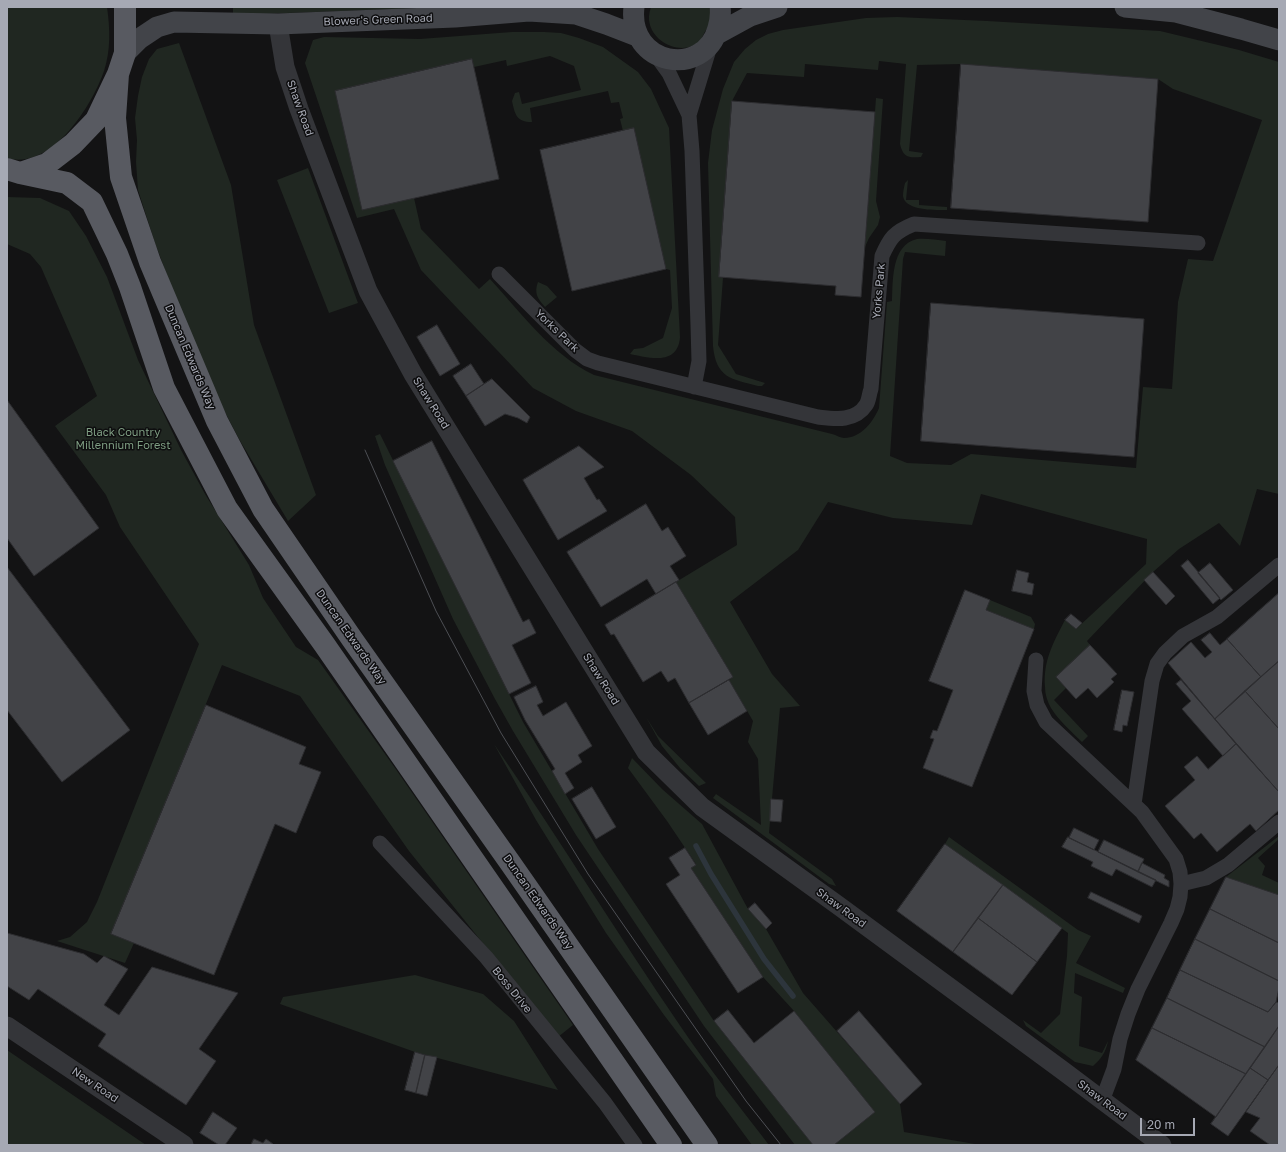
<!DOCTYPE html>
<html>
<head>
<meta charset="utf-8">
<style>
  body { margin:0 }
  #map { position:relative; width:1286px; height:1152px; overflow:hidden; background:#131314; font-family:"Golos Text",sans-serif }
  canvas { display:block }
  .frame { position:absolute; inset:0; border:8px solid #a6a9b4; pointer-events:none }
  .scale { position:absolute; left:1140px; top:1118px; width:55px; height:18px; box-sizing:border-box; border:2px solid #a6a9b4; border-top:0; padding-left:5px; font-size:12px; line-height:14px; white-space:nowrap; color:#a6a9b4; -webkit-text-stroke:3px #0e0e0f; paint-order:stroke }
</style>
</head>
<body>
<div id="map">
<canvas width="1286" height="1152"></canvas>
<div class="frame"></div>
<div class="scale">20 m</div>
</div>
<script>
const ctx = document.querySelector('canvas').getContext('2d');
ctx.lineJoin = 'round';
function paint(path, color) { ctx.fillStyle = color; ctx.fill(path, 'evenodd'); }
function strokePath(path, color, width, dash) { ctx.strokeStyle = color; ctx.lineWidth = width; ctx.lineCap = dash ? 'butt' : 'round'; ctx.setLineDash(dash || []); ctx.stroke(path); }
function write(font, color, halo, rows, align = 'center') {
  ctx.font = font + ' "Golos Text",sans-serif'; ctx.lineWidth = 3; ctx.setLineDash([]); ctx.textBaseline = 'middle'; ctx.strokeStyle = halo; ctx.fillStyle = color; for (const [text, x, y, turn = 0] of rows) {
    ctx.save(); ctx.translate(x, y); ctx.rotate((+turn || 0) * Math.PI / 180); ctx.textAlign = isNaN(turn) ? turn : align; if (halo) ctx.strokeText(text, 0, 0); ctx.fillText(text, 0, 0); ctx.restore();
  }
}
paint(new Path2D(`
  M7 7H107C110 28 111 50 104 71 92 106 51 171 7 158Z
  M233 7H451L233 15Z
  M651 7H709C712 16 711 22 706 30 704 33 702 38 700 41 684 56 656 45 650 25 648 19 649 13 651 7Z
  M897 17 987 21 1160 31 1239 50 1279 62V494L1257 489 1240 546 1219 523 1179 549 1153 572 1087 641 1090 645 1056 677 1066 688 1054 700 1088 736 1082 742C1071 731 1059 721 1051 708 1047 701 1045 694 1045 687 1043 661 1053 643 1065 620L1076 629 1146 564 1147 539 981 494 972 525 893 518 828 502 798 550 730 602 772 674 800 706 780 708 769 833 832 879 836 886 829 884 713 798 716 794 761 825 758 759 748 742 753 721 729 680 733 677 676 582 737 545 735 517 691 475 632 431 576 411 533 388 421 270 394 209 357 218 305 63 313 40 324 37 420 39 512 32H544L561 33 579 38 603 47 638 72 651 89 669 128 680 337C678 366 649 358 630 354L634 349 643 348 663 338 672 308 670 270 666 269 634 128 623 131 620 119 623 118 619 102 611 103 608 91 530 108 532 122C516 122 515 114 512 101L515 93 519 92 522 104 581 90 574 66 550 56 507 66 506 60 474 67 472 59 335 91 362 210 414 198 421 229 479 289 490 279C521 313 552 355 594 375L832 434C836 435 841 438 844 438 861 438 873 422 879 408L887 302 892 301C893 281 891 245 917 239 926 238 937 240 946 241L945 256 905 252 903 259 890 456 907 463 951 465 971 454 1136 468 1143 387 1172 389 1178 302 1188 259 1213 261 1262 120 1173 89 1158 79 961 64 917 65 909 151 923 153 921 157C908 158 903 157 900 144L906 64 879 61 878 70 805 64 804 77 747 73 732 101 719 277 723 278 718 345 736 374 765 383 762 386H758C731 379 716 378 713 346L708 163 712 130 723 89 734 62 745 49 756 40 768 34 783 30 866 18Z
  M179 43 231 185 254 325 316 495 288 521 239 439 212 387 186 326 155 243 138 190 136 162 137 140 135 118 138 96 142 77 149 59 157 49Z
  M876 98 883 99 876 201 880 217 878 225 869 238 865 247Z
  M308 168 358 303 329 313 277 180Z
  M908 180 906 200H919V205L947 207V210C935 210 905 211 903 196 903 192 904 187 905 183Z
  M7 197 40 198 69 211 86 236 107 277 138 360 181 450 205 494 249 565 263 598 296 647 318 660 395 768 573 1025 558 1037 409 851 300 696 222 665 111 934 134 943 125 963 57 941 70 937 87 922 97 902 199 644 120 527 106 495 55 426 97 396 41 267 30 254 7 244Z
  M538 282 547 286 557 297 545 307C537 298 534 293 538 282Z
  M380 434 523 722 598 849 714 1021 813 1145H795L704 1026 576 835 513 731 495 699 453 619 385 465 375 436Z
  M990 600 1031 617 1035 624 1034 629 986 610Z
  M646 717 658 736 706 783 699 786 680 768 662 746Z
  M494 744C558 837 617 933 681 1027 708 1067 739 1106 769 1145H752L716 1096 713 1079 664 1015 606 933 536 820Z
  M632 758 662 789 702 824 748 909 766 929 803 993 900 1104 904 1132 981 1145H834L875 1112 794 1011 763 977 691 868 696 864 667 821 628 768Z
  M1279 836V839L1258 858 1265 866 1262 875 1279 883V895L1226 877Z
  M949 837 1078 930 1091 936 1076 963 1125 988 1123 993 1075 973 1074 993 1082 997 1079 1046 1102 1053 1108 1041C1106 1052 1101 1059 1093 1066L1075 1062 1026 1026 1023 1020 1041 1033 1060 1014 1067 956 1068 933 945 844Z
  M415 975 483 994 514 1021 558 1090 415 1052 280 1004 283 997Z
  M7 1050 146 1145H7Z`), '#202721');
strokePath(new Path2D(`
  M696 846 711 874 764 959 793 996`), '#2d353c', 5.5);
const building = new Path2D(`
  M472 59 499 179 362 210 335 91Z
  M961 64 1158 79 1148 222 951 208Z
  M732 101 875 112 861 297 835 295 836 286 719 277Z
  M634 128 666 269 572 291 540 150Z
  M931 303 1144 319 1134 457 921 441Z
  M437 325 460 364 440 376 417 337Z
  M471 364 484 384 466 396 453 376Z
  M492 379 530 417 527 423 518 418 505 414 485 426 466 396Z
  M7 400 99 528 34 576 7 538Z
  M432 441 523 622 529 619 536 633 512 645 531 683 509 694 393 461Z
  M579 446 604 467 584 478 597 500 599 499 607 511 558 540 523 480Z
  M646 504 662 531 668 527 686 556 670 566 679 580 656 594 647 579 601 607 567 552Z
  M1188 560 1220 598 1213 604 1181 566Z
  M1210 563 1233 590 1221 600 1198 573Z
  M7 567 130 730 62 782 7 710Z
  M1017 570 1029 573 1027 582 1034 584 1032 595 1012 591Z
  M1153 572 1175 596 1166 605 1144 580Z
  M676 582 733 677 689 703 675 678 668 682 661 671 643 682 614 634 611 635 605 625Z
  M965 590 990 600 986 610 1034 629 972 787 923 768 934 739 930 738 933 730 937 731 953 690 929 681Z
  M1279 593V661L1261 677 1227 639Z
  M1071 614 1082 623 1076 629 1065 620Z
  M1210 633 1220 645 1227 639 1261 677 1215 719 1168 663 1191 642 1205 658 1212 652 1201 640Z
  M1090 645 1117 674 1111 679 1114 682 1097 698 1088 688 1076 699 1056 677Z
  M1278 662 1279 663V729L1245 691Z
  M729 680 747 711 708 735 689 703Z
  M1181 680 1236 744 1223 756 1182 709 1191 701 1176 684Z
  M536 686 543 702 537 705 543 716 566 702 592 746 578 755 582 762 565 773 574 788 565 794 552 771 555 769 525 720 514 697Z
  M1122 690 1134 692 1127 726 1123 725 1122 732 1114 730Z
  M1245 691 1279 729V792L1215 719Z
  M206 705 306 747 299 764 321 772 296 833 275 824 214 975 111 934Z
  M1236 744 1279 792V810L1256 831 1250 824 1217 852 1201 833 1194 839 1165 806 1195 780 1184 767 1197 756 1208 769Z
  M592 787 616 827 596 839 572 799Z
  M771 799 783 800 781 822 770 821Z
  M1074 828 1099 840 1094 850 1069 838Z
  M1068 837 1156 880 1152 887 1116 869 1112 876 1091 866 1093 862 1062 847Z
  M1104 840 1144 859 1138 872 1098 852Z
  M945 844 1003 885 953 952 897 911Z
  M685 848 696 865 691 868 763 977 738 993 666 884 680 875 669 858Z
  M1142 863 1165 875 1164 878 1169 881V887L1138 872Z
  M1226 877 1279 895V943L1210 909Z
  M1003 885 1062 928 1037 962 978 918Z
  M1091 892 1142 916 1139 923 1088 898Z
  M755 903 772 923 766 929 748 909Z
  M1210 909 1279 943V981L1195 939Z
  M978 918 1037 962 1012 995 953 952Z
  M7 933 84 954 97 963 104 956 128 969 104 1005 119 1015 152 967 238 993 199 1049 216 1061 186 1105 98 1046 106 1034 38 989 29 1000 7 986Z
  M1195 939 1279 981V988L1276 1002 1268 1012 1180 970Z
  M1180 970 1268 1012 1276 1002 1279 1003V1026L1265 1047 1167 998Z
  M1167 998 1265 1047 1246 1074 1152 1028Z
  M728 1010 754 1043 794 1011 875 1112 834 1145H813L714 1021Z
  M859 1011 922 1084 900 1104 837 1031Z
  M1279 1026V1065L1268 1080 1250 1068Z
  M1152 1028 1246 1074 1216 1117 1136 1060Z
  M415 1052 425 1055 416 1093 405 1090Z
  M425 1055 437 1057 427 1096 416 1093Z
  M1279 1065V1145H1270L1250 1131 1260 1118 1246 1112Z
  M1250 1068 1268 1080 1228 1136 1211 1124Z
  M213 1112 237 1128 225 1145H219L200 1133Z
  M254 1139 263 1143 266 1139 273 1144 272 1145H251Z`);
paint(building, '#424347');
strokePath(building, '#2d2d30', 1);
strokePath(new Path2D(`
  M656 55 669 73 689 115 692 151 698 325 699 361 694 387
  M689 115 711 43
  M499 274 575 350 587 359 598 363 818 417C835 419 855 422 866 405 869 401 869 394 871 389L882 256C890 238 894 232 914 224L1198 243
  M1036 660 1034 691 1037 705 1046 722 1142 812 1176 859 1180 872 1181 884 1180 897 1177 909 1171 923 1138 989 1128 1014 1120 1039 1114 1069 1102 1101
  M1134 804 1152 681 1157 664 1165 653 1183 636 1217 617 1279 565
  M380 843 486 957 605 1103 635 1145
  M1181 884 1206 878 1228 865 1279 822`), '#343539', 15);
strokePath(new Path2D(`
  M278 24 285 67 299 109 368 291 413 374 646 752 702 807 839 906 1062 1070 1162 1145
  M7 1026 184 1145`), '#343539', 19);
strokePath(new Path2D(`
  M634 7C627 66 704 79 718 28 720 21 721 14 720 7
  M1125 7 1176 12 1241 29 1279 40
  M717 34 750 16 777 7
  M125 53 139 39 157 27 174 22 278 24 455 17 529 11 576 14 606 24 637 36`), '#424449', 21);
strokePath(new Path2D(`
  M118 74 115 118 121 177 150 262 217 421 263 509 352 639 511 864 707 1145
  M7 169 20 173 67 183 92 202 117 254 130 287 164 388 227 509 324 644 671 1145
  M21 173 47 164 73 144 96 120 118 74 125 53V7`), '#585a61', 22);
strokePath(new Path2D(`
  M365 450 436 611 501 733 588 874 746 1101 781 1145`), '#4d4f54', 1);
write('11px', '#a6a9b4', '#0e0e0f', [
  ["Blower's Green Road",378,20,-2],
  ["Shaw Road",300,108,70],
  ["Yorks Park",879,291,-85],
  ["Yorks Park",557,331,44],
  ["Duncan Edwards Way",190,357,67],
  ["Shaw Road",431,403,58],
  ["Duncan Edwards Way",351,637,55],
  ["Shaw Road",601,679,58],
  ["Duncan Edwards Way",538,902,55],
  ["Shaw Road",841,908,36],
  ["Boss Drive",512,990,51],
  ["New Road",95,1085,34],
  ["Shaw Road",1102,1100,37]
]);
write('11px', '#7e9d82', '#0e0e0f', [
  ["Black Country",123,433],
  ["Millennium Forest",123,446]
]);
</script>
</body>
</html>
